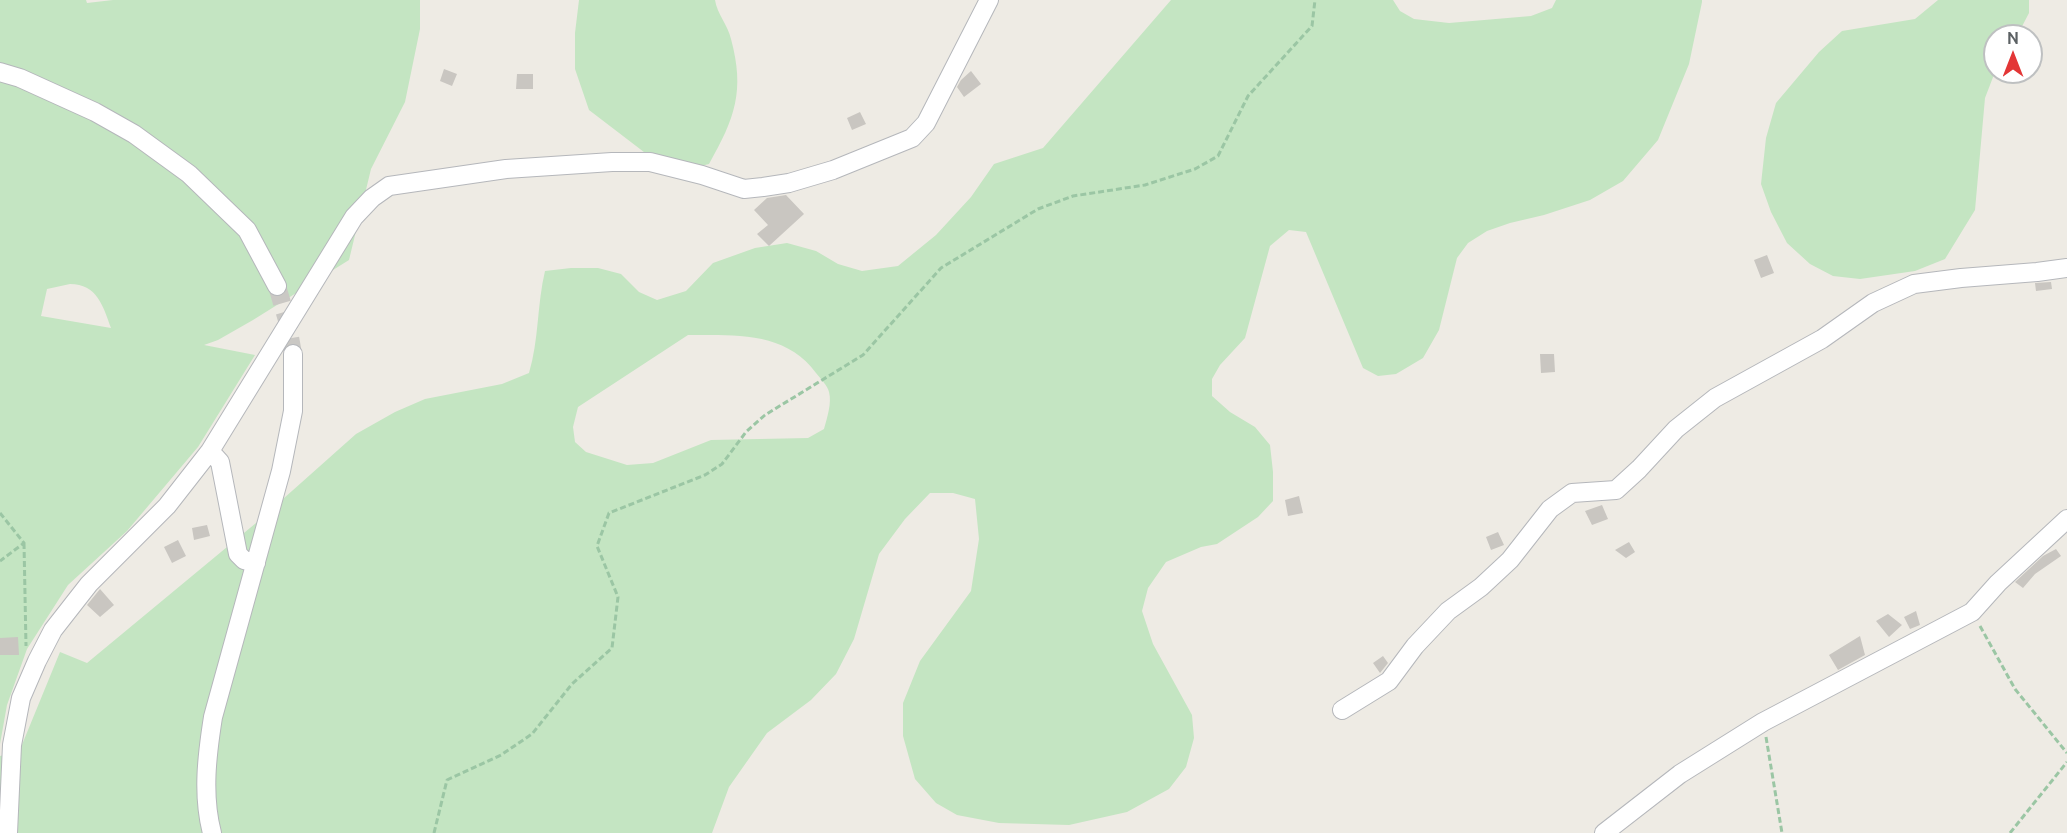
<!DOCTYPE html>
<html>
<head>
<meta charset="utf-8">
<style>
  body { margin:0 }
  #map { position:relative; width:2067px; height:833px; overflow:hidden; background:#eeebe4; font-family:Ubuntu,sans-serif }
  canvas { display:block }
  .north { position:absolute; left:1983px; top:24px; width:60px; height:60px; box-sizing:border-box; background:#fff; border:2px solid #bec0c1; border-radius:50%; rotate:0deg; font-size:16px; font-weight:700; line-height:24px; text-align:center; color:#5c6164 }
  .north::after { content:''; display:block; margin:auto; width:21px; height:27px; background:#e33636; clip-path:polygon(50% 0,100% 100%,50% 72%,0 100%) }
</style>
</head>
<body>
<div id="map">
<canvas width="2067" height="833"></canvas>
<div class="north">N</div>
</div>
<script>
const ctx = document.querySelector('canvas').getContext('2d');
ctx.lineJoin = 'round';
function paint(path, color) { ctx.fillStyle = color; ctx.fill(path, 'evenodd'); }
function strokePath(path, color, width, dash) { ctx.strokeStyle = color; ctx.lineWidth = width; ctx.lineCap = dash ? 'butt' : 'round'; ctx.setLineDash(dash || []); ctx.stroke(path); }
paint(new Path2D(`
  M0 0H86L87 3 113 0H420V29L405 102 371 169 349 260 253 320 218 340 204 345 255 355 198 447 127 531 68 585 27 649 7 705 0 744ZM70 284C97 284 103 306 111 328L41 316 47 289Z
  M579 0H715C717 14 728 25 731 39 745 91 735 118 709 164L681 171 657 162 589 110 575 69V33Z
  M1171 0H1393L1400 11 1414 19 1449 23 1531 16 1552 8 1556 0H1702V2L1689 64 1658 140 1623 181 1590 200 1544 215 1510 223 1487 231 1468 243 1457 258 1439 330 1423 358 1396 374 1378 376 1363 368 1306 232 1289 230 1270 246 1245 338 1220 365 1212 379V396L1230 412 1255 427 1270 445 1273 472V501L1258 517 1217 544 1201 547 1166 562 1148 588 1142 611 1153 644 1192 715 1194 738 1186 767 1169 789 1127 812 1069 825 999 823 957 815 936 803 915 779 903 736V703L920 661 971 591 979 539 975 499 953 493H930L905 519 879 554 854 639 836 674 811 700 767 733 729 787 712 833H0V756L19 752 60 652 87 663 256 523 356 434 395 412 425 399 502 384 529 373C539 340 537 304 545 271L571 268H598L621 274 639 292 657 300 686 291 713 263 755 248 787 243 816 251 838 264 862 271 898 266 936 235 971 197 994 164 1043 148ZM688 335C734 335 786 331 816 373 820 378 828 386 829 392 832 403 827 418 824 429L808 438 711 440 653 463 627 465 586 452 575 442 573 427 578 407Z
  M1938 0H2029V13L2017 36H1995V72L1985 98 1975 210 1945 259 1915 271 1860 279 1833 276 1810 264 1787 243 1771 212 1761 184 1766 138 1776 103 1819 52 1842 31 1915 19Z`), '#c4e5c2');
paint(new Path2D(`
  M444 69 457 74 452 86 440 81Z
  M971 71 981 84 964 97 957 87 961 80Z
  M517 74H533V89H516Z
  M860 112 866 124 852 130 847 118Z
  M786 195 804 214 769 246 757 234 768 225 754 210 767 198Z
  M1767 255 1774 273 1761 278 1754 260Z
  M2051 282 2052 289 2036 291 2035 283Z
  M1540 354H1554L1555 372 1541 373Z
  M1299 496 1303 513 1288 516 1285 500Z
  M1602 505 1608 519 1592 525 1585 511Z
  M207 525 210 536 194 540 192 528Z
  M1498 532 1504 545 1491 550 1486 537Z
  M178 540 186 556 172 563 164 547Z
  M1629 542 1635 552 1626 558 1615 550Z
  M2056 549 2061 556 2035 574 2023 588 2015 582 2043 556Z
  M100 589 114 605 100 617 87 605Z
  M1916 611 1920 625 1910 629 1904 617Z
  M1888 614 1902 625 1889 637 1876 621Z
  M1860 636 1865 655 1838 670 1829 655Z
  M18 637 19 655H0V638Z
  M1383 656 1388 663 1380 673 1373 663Z`), '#c9c6c1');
strokePath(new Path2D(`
  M277 286 287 320 293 354`), '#cac8c4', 18, [18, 9]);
const minor = new Path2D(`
  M0 72 20 78 95 112 134 134 189 174 247 230 277 286
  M210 451 220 462 238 554 244 560 256 563
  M1342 710 1389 681 1415 646 1448 611 1481 587 1510 560 1550 509 1572 493 1616 490 1639 469 1676 429 1715 398 1822 339 1873 303 1914 284 1961 278 2037 272 2067 268
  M8 833 12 745 21 698 37 661 53 630 89 584 167 506 210 451 354 217 372 198 389 186 506 169 612 162H650L702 175 744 189 763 187 789 183 833 170 912 138 926 123 989 0
  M212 833C202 795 207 755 213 717L281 471 293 411V354
  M1604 833 1680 774 1763 722 1972 612 1998 583 2067 519`);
strokePath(minor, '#b5b7bb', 20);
strokePath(new Path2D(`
  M0 513 24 543 0 561
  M24 543 26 646
  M1980 626 2015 689 2067 753
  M1766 737 1782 833
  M434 833 447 780 501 755 532 734 572 684 612 648 618 597 597 546 609 513 705 475 722 464 746 432 765 415 863 355 941 268 1038 209 1073 196 1145 185 1195 169 1218 156 1248 96 1312 26 1315 0
  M2010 833 2067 762`), '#9bc6a4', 3, [6, 3]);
strokePath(minor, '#fff', 18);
</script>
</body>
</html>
